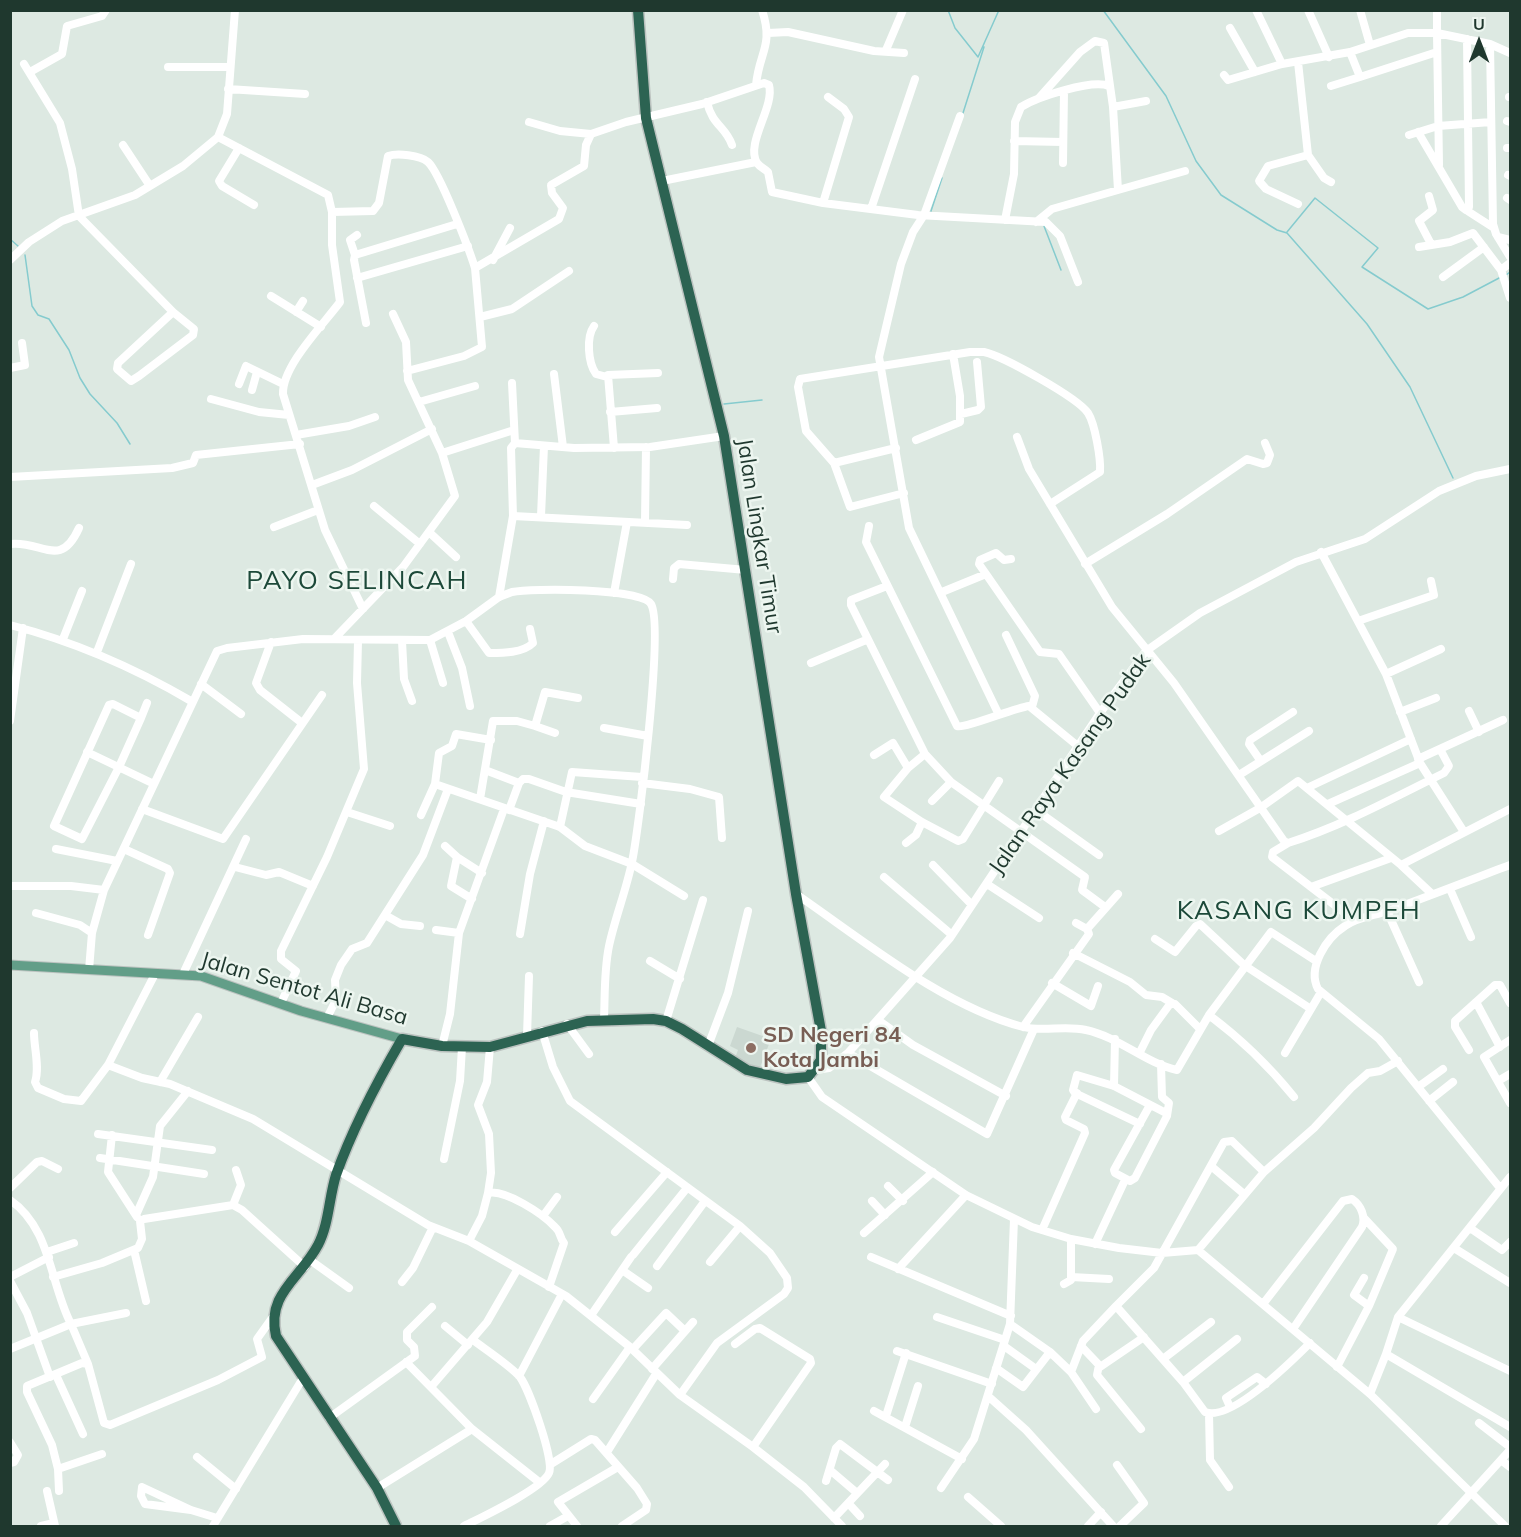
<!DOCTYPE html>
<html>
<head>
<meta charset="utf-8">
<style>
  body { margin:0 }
  #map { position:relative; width:1521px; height:1537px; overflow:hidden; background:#dde9e2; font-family:Mulish,sans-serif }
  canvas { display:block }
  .frame { position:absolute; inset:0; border:12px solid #1f382e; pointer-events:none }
  .north { position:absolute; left:1449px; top:12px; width:60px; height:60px; -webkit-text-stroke:4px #edf6f0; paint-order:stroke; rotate:0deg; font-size:16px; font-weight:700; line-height:24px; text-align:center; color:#1f382e }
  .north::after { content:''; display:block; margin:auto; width:21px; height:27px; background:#1f382e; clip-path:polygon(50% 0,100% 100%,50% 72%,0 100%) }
</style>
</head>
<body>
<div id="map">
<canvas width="1521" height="1537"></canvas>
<div class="frame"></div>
<div class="north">U</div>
</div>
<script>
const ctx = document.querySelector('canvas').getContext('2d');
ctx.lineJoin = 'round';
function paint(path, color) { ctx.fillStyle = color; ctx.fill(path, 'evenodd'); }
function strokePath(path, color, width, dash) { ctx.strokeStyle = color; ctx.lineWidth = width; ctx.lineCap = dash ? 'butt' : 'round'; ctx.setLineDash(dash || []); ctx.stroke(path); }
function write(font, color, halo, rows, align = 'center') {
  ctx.font = font + ' Mulish,sans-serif'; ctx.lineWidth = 5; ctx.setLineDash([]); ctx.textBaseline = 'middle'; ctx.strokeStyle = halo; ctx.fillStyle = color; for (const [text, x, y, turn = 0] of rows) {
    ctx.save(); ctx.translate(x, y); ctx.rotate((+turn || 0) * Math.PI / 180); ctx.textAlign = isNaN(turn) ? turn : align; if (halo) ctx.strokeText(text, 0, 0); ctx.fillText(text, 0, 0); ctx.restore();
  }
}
paint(new Path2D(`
  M737 1027 771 1039 759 1070 735 1058 738 1050 730 1046Z`), '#cbd8d1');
strokePath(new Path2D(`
  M948 10 955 28 978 57 999 10
  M1103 10 1166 96 1196 161 1221 195 1277 230 1287 233 1367 324 1410 387 1453 478
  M963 113 984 47
  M931 211 942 178
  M1044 226 1061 270
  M1287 232 1315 198 1378 248 1362 267 1428 309 1463 297 1501 277
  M10 239 18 246
  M25 255 32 306 38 315 49 319 69 350 80 378 90 394 117 423 130 444
  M1506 275 1510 272
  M724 404 762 400`), '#85cbce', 1.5);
const major = new Path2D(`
  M10 965 201 976 301 1011 402 1039`);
const highway = new Path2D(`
  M396 1526 377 1488 276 1336C266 1294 300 1279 318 1245 329 1224 329 1197 336 1175 353 1127 377 1082 402 1039L442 1046 490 1047 587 1021 653 1019 666 1021 682 1029 747 1070 786 1079 808 1077 821 1060V1031L796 894 724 436 646 118 638 10`);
strokePath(major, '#bcc3c0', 11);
strokePath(highway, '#bcc3c0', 13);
strokePath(new Path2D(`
  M1256 10 1282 64
  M1308 10 1329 57
  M1360 10 1370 45
  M1230 28 1255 72
  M768 33 788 32 874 51 904 53
  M1490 44 1493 224 1496 234 1510 257
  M886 50 903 10
  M1350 52 1360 77 1437 52
  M1298 62 1308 155 1268 166 1259 181 1266 189 1298 204
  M24 64 60 123 72 169 79 216 173 312 194 329 193 335 139 376 131 381 117 369 118 363 173 312
  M168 67H229
  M30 72 62 54 67 26 102 16 106 10
  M1224 75 1228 80 1282 64 1350 52 1408 33H1437V10
  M756 85C759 52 774 46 762 10
  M1331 86 1360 77
  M228 89 305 94
  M1509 97H1510
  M707 102C712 125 726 127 732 145
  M1113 107 1146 101
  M960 116 924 215 913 232 901 264 879 357 909 528 998 713
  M1507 121 1510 122
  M529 122 560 131 591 134
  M1418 132 1462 207 1466 210 1469 207 1467 39
  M1409 135 1438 126 1491 122
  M218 137 328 195 332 212
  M1014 141 1063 142
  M123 145 150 186
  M239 148 219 181 222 186 254 205
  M1507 148H1510
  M1308 155 1324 178 1331 182
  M1063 163 1064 91
  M1439 165 1437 33 1490 44 1510 53
  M1508 175 1510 176
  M662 181 756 162
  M1118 190 1185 171
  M1429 196 1433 210 1419 221 1431 244
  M1507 198 1510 200
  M823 203 849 117 844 109 828 97
  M871 209 915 79
  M1466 210 1494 228
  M1005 220 1014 174 1015 122 1021 107C1037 97 1092 79 1109 86
  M1036 222 1052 209 1118 190 1113 107 1104 43 1095 41 1080 52 1039 98
  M1498 237 1510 240
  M1419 247 1450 242 1473 233 1501 270
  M355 255 350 240 357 235
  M10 260 29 242 62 221 135 195 183 166 218 137 227 114 235 10
  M493 260 510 228
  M1510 263 1501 270 1510 298
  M1443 277 1484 247
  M357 278 468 246
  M271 296 321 327
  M296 312 303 301
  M480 317 512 309 569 271
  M366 323 354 260 355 255 457 224
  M594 326C586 337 588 363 596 374L607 377
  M10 368 25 365 22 343
  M407 371 464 356 482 347 475 268 559 219 563 208 552 193 551 185 584 166 586 145 591 134 626 122 702 104 764 83 769 85C775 107 745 143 757 163 760 167 765 169 768 172L772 192 823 203 918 215 1046 222 1060 236 1078 282
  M554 374 563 447
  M239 384 246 366 283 384
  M252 390 257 372
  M211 399 259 412 289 415
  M419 402 475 386
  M610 412 657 408
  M961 414 978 410 981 407 977 362
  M296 435 349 426 375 417
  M1017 437 1029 469 1112 607 1174 683 1284 841 1288 843C1342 826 1393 798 1444 773L1449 766 1440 749
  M916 440 960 422V396L953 354
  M515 443 574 448 650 447 724 436
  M614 448 608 375 658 373
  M896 448 834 463 806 431 798 387 800 379 970 352C975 352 980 352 984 352 1003 356 1078 398 1088 413 1095 424 1101 459 1100 472L1050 504
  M442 453 514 430
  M834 463 850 507 904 493
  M10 477 172 468 193 463 196 455 300 444
  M312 485 352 470 432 429
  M374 506 420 544
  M513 516 687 525
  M541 516 544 446
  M645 522 646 447
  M869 526 866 542 957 726C964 729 1014 708 1029 706L1079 747
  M274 527 318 510
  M430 533 456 557
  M10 544C42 540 60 570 79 528
  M1321 552 1386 674 1420 763 1464 832
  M1085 564 1167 514 1247 459 1263 464 1267 463 1270 455 1265 443
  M986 574 979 564 980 560 996 553 1004 560 1011 559
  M673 579 674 568 679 564 746 570
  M887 586 851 600V605L925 754 951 782 1085 877 1082 890 1105 907
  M942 592 986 574 1040 652 1059 654 1100 713
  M614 593 627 522
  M499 597 513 516 511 448 515 443 512 383
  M363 609 325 530 283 394C282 366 323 325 340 302L332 245V212L373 211 379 203 388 156C397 153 420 155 428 162 440 173 469 249 475 268
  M466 621 489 653C503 653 523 653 533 643L530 629
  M1358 621 1434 595 1431 581
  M10 625C76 642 133 667 191 701
  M448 632 462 668 470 706
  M1006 635 1035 696 1032 707
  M63 639 82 591
  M334 639 403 567 455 496 442 453 408 380 406 342 393 314
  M430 640 443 683
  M402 641 404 679 412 701
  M271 642 256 683 260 690 302 723
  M97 652 131 564
  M811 663 866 640
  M1386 674 1441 649
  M201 684 241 714
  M113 704 141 718 119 767 82 839 54 826 109 705Z
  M1469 711 1479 732
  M1400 712 1436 698
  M141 718 147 703
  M10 721 23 628
  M535 726 555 733
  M604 728 648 736
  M87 752 154 784
  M925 754 908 768 884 797 922 822 958 841 963 839 999 781
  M874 755 893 743 908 768
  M1418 759 1503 720
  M1260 760 1249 744 1250 740 1293 712
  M485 770 519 783 523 779H529L566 792 641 804
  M1239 775 1309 731
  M642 783 690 789 719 797 722 838
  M435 784 439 753 452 746 456 734 491 740
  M1309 787 1411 739
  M480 799 493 721H517L535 726 545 692 578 698
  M932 801 951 782
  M1328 804 1420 763
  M142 809 223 839 322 695
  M509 810 519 783
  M1036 810 1099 855
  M347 812 390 826
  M421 815 435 784 560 827 585 846 632 864 684 896
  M560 827 572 772 642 777
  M1219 831 1260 808 1298 781 1401 865 1432 894
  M906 843 916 835 922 822
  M1288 843 1273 852 1272 857 1354 920
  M445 846 457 857 451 886 472 899
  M56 849 117 861
  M124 849 168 869 170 873 148 935
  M457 857 482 873
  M933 865 972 905
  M1401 865 1510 809
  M235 867 266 875 279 872 313 886
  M884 877 952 935
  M987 884 1039 918
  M10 886H71L104 890
  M1311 887 1391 858
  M1450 889 1471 937
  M796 894C863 940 943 1006 1023 1027 1043 1032 1065 1025 1086 1030 1119 1037 1145 1063 1177 1070L1209 1015
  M1387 911 1419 982
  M36 913 80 925 92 933
  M385 915 401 924 420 926
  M1087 929 1118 894
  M436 930 459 933
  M520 934 530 874 544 821
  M1155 939 1175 952 1196 926 1200 924 1244 965 1311 1009 1321 992
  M1073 953 1130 982 1146 995 1162 997 1172 1003
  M650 961 680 979
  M89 970 92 933 104 890 217 651 227 648 303 639 430 640 466 621 499 597 512 592C531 588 642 588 651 604 664 626 639 828 632 862 626 891 615 918 609 946 604 970 605 995 604 1019
  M183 974 246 839
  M1052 983 1091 1006 1098 986
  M1476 1002 1500 1047
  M281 1003 296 971 281 959V951L327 857 364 769 357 683 358 641
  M327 1018 336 1000 335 980 341 965 352 949 367 943 423 855 448 789
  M878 1020 913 1045 1006 1096
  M666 1021 703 900
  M567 1024 589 1054
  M1023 1027 1089 934 1087 929 1076 923
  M542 1031 553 1067 570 1101 740 1226 770 1253 787 1278 788 1288 784 1294 717 1343 680 1395
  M34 1033C34 1048 40 1068 35 1082L38 1088 64 1099 81 1101 108 1065 155 974
  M527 1036 529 976
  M1510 1040 1484 1057 1510 1103
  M442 1046 450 1014 459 933 504 809
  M708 1046 728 993 748 911
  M1469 1050 1455 1027V1021L1495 985H1500L1510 1003
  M1140 1052 1151 1030 1170 1004H1175L1200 1029
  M848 1053 987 1134 1034 1029
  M1285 1053 1311 1009
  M108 1065 142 1078 170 1084 253 1119 428 1225 469 1241 566 1296 630 1347 680 1395 753 1447 804 1487 842 1526
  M816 1070 829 1068 848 1053 950 938 1100 713 1146 651 1200 613 1296 562 1365 539 1439 491 1476 476 1510 469
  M808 1077 822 1097 966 1195 1032 1227 1071 1239 1119 1248 1162 1253 1198 1250 1370 1394 1505 1526
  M1498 1081 1510 1074
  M160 1082 198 1017
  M1114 1086 1115 1039
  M1418 1087 1443 1069
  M1294 1097C1269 1066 1241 1039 1209 1015L1271 932 1316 961
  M1429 1101 1453 1082
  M1150 1105 1114 1170 1115 1173 1130 1181 1135 1178 1167 1116 1169 1103 1162 1097 1161 1064
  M1140 1124 1075 1093 1073 1090 1077 1075 1114 1086 1166 1113
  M98 1134 212 1150
  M112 1135 108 1172 137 1217
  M100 1158 204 1174
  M444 1159 460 1081 462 1047
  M1211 1166 1244 1194
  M1264 1172 1232 1141 1224 1142 1154 1268 1116 1306 1183 1382 1205 1412C1231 1422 1292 1361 1310 1343
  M888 1186 903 1201
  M10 1188 37 1162 42 1161 58 1169
  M1500 1188 1379 1039 1318 989C1307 968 1326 938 1345 926 1358 917 1373 916 1388 911 1430 896 1470 880 1510 865
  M488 1193 491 1173 489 1134 478 1105 487 1082 490 1047
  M10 1200C51 1228 50 1284 71 1324L10 1349
  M872 1201 885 1215
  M233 1205 241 1185 236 1170
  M136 1215 153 1177 160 1126 188 1091
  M543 1216 557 1197
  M1364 1218 1393 1249 1369 1306
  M1470 1228 1502 1250 1510 1242
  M1042 1230 1085 1133 1084 1129 1066 1120 1065 1117 1077 1093
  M615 1232 667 1172
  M864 1233 933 1172
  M469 1241 482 1216 488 1193C505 1189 543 1214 555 1227 561 1232 559 1237 564 1243L549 1287
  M1095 1244 1125 1180
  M1454 1248 1510 1283
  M134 1250 146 1301
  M1198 1250 1264 1172 1314 1128 1351 1088 1368 1073 1380 1071 1398 1061
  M47 1252 74 1243
  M633 1255 687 1188
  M871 1257 1011 1316
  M310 1260 349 1288
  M710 1262 740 1226
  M657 1266 705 1201
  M898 1269 966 1195
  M622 1270 648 1288
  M10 1277 49 1257
  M53 1277 102 1263 138 1248 142 1239 140 1221 144 1219 233 1205 242 1210 305 1267
  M1071 1277 1109 1279
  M10 1281 27 1313 50 1377
  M402 1282 413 1268 433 1227
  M1064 1284 1071 1280V1239
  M1263 1304 1343 1201 1352 1199C1361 1205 1366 1217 1362 1227L1293 1329
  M592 1314 631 1257
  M937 1317 1005 1340
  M1398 1317 1510 1371
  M445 1326 468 1345
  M735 1344 755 1329 760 1328 810 1359 811 1363 753 1447
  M1004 1346 1036 1369
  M1081 1346 1099 1365 1097 1375 1141 1429
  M633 1349 666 1313 685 1331
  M897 1351 992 1384
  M1050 1352 1071 1372 1083 1341 1116 1306
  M1386 1354 1510 1427
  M1163 1359 1211 1322
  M406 1362 472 1429 539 1482
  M88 1364 71 1324 126 1313
  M1100 1367 1144 1337
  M1337 1367 1369 1306 1354 1295 1364 1278
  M996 1368 1023 1387 1050 1352 1010 1324
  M652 1369 693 1322
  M1071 1372 1096 1409
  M56 1375 83 1434
  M519 1376 562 1294
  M1183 1382 1237 1339
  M431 1387 487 1322 517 1270
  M1370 1394 1386 1354 1398 1317 1510 1177
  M988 1396 1026 1430 1113 1526
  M593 1399 630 1347
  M1230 1407 1226 1398 1257 1377 1266 1384
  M874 1411 962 1459
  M1209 1414 1210 1460 1229 1487
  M886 1416 906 1353
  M329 1418 415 1356 414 1347 407 1340V1332L432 1307
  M1479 1423 1510 1447
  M905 1427 918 1386
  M10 1442 18 1455 14 1462 10 1463
  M607 1452 656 1374
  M197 1457 236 1489
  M1501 1460 1510 1467
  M551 1464 591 1439 595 1440 637 1488 647 1504 646 1510 622 1526
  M1117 1465 1144 1503 1120 1526
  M58 1469 102 1454
  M830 1470 857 1493
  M826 1481 836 1448 840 1444 888 1480
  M377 1488 472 1429
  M941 1488 974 1439 1010 1324 1014 1219
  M47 1491 55 1526
  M59 1491 58 1469 52 1445 27 1392V1386L82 1363 88 1364 104 1423 110 1425 218 1380 262 1357 257 1339 272 1318
  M968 1497 1001 1526
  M849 1504 860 1516
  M191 1510 145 1504 141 1496 142 1487 191 1510 217 1518
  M834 1518 885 1464
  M41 1526 54 1523
  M213 1526 303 1378
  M464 1526C482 1517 542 1489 549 1473 555 1461 529 1389 520 1377 512 1367 485 1349 473 1340
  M550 1526 568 1516
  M577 1526 558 1502 618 1467
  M1088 1526 1101 1512
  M1441 1526 1510 1450`), '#fff', 8);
strokePath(major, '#629e88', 9);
strokePath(highway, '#2c6352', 10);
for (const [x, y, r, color] of [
  [751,1048,6,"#8d6e63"]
]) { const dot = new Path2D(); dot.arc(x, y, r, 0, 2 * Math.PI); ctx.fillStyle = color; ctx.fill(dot); strokePath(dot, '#edf6f0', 2); }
write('22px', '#1f382e', '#edf6f0', [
  ["Jalan Lingkar Timur",759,536,81],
  ["Jalan Raya Kasang Pudak",1070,764,-55],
  ["Jalan Sentot Ali Basa",304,989,16]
]);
write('bold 22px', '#785e54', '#edf6f0', [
  ["SD Negeri 84",763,1035],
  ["Kota Jambi",763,1060]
], 'left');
ctx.letterSpacing = '1.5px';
write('26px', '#1c4939', '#edf6f0', [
  ["PAYO SELINCAH",357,581],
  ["KASANG KUMPEH",1299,911]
]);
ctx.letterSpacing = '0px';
</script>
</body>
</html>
